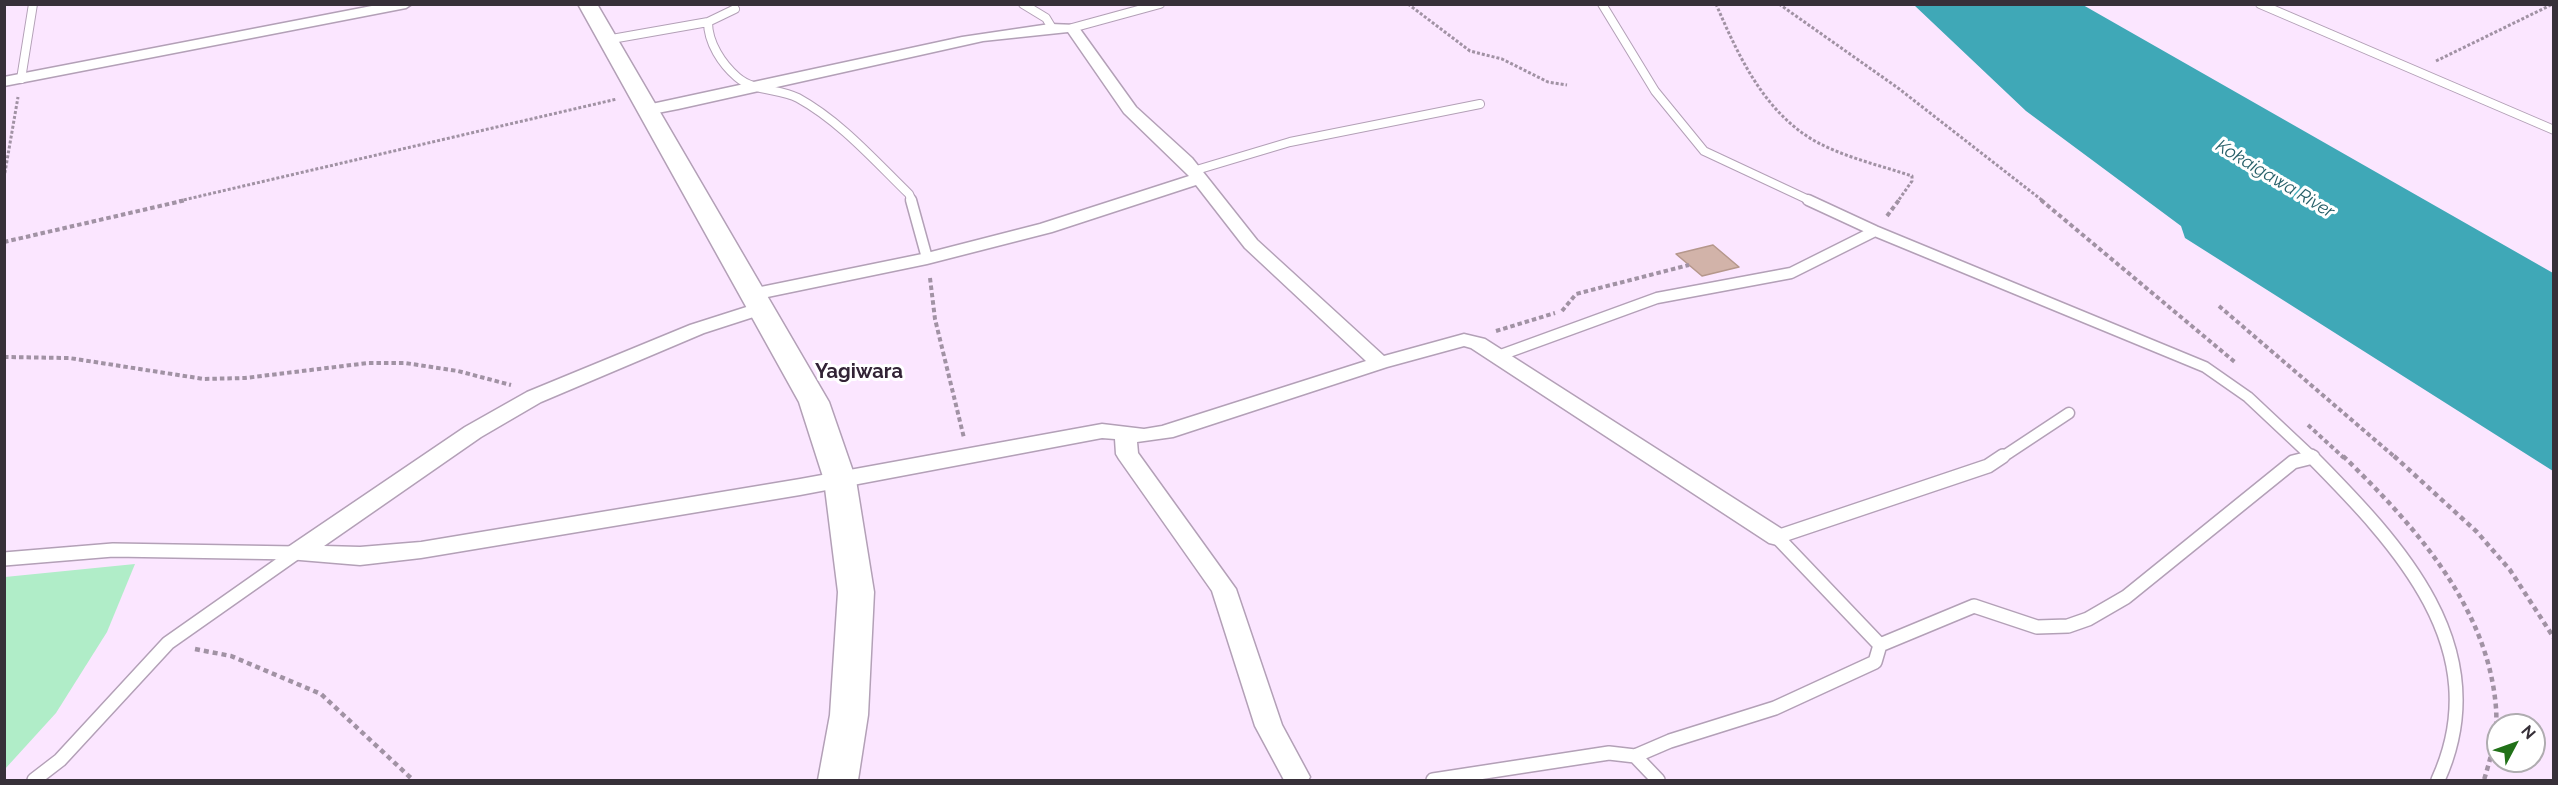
<!DOCTYPE html>
<html>
<head>
<meta charset="utf-8">
<style>
  body { margin:0 }
  #map { position:relative; width:2558px; height:785px; overflow:hidden; background:#fbe6ff; font-family:Raleway,sans-serif }
  canvas { display:block }
  .frame { position:absolute; inset:0; border:6px solid #373039; pointer-events:none }
  .north { position:absolute; left:2486px; top:713px; width:60px; height:60px; box-sizing:border-box; background:#fff; border:2px solid #afacb0; border-radius:50%; rotate:49deg; font-size:16px; font-weight:700; line-height:24px; text-align:center; color:#373039 }
  .north::after { content:''; display:block; margin:auto; width:21px; height:27px; background:#217118; clip-path:polygon(50% 0,100% 100%,50% 72%,0 100%) }
</style>
</head>
<body>
<div id="map">
<canvas width="2558" height="785"></canvas>
<div class="frame"></div>
<div class="north">N</div>
</div>
<script>
const ctx = document.querySelector('canvas').getContext('2d');
ctx.lineJoin = 'round';
function paint(path, color) { ctx.fillStyle = color; ctx.fill(path, 'evenodd'); }
function strokePath(path, color, width, dash) { ctx.strokeStyle = color; ctx.lineWidth = width; ctx.lineCap = dash ? 'butt' : 'round'; ctx.setLineDash(dash || []); ctx.stroke(path); }
function write(font, color, halo, rows, align = 'center') {
  ctx.font = font + ' Raleway,sans-serif'; ctx.lineWidth = 6; ctx.setLineDash([]); ctx.textBaseline = 'middle'; ctx.strokeStyle = halo; ctx.fillStyle = color; for (const [text, x, y, turn = 0] of rows) {
    ctx.save(); ctx.translate(x, y); ctx.rotate((+turn || 0) * Math.PI / 180); ctx.textAlign = isNaN(turn) ? turn : align; if (halo) ctx.strokeText(text, 0, 0); ctx.fillText(text, 0, 0); ctx.restore();
  }
}
paint(new Path2D(`
  M135 564 107 632 56 713 5 769V577Z`), '#b0edc8');
paint(new Path2D(`
  M1914 5H2083L2553 273V471L2185 238 2181 226 2026 111Z`), '#3fa8b7');
const building = new Path2D(`
  M1713 245 1739 267 1702 276 1676 254Z`);
paint(building, '#d2b3a9');
strokePath(building, '#b5978c', 1.5);
const laneFar2 = new Path2D(`
  M1023 4 1046 18 1052 28
  M1602 4 1655 91 1704 151 1811 201
  M2260 4 2554 130
  M708 22C708 43 722 64 737 77 754 92 779 88 798 98 840 121 875 161 909 194L912 201
  M1072 28 1160 4
  M606 40 708 22 735 9
  M21 79 33 4
  M1193 171 1290 142 1480 104`);
const laneFar1 = new Path2D(`
  M911 200 927 258
  M1808 200 1875 231 2205 367 2248 397 2313 458
  M1498 356 1657 298 1791 273 1875 231
  M2001 458 2069 413
  M2311 458 2313 457`);
const lane = new Path2D(`
  M2311 456C2398 544 2498 648 2438 780
  M4 559 113 550 296 553
  M1880 645 1974 606 2037 627 2068 626 2088 619 2126 597 2293 462 2313 457
  M1880 645 1777 537 1988 466 2003 456
  M1635 756 1670 741 1775 708 1875 662 1880 645
  M34 780 60 760 168 643 296 553
  M1433 780 1609 753 1635 756 1658 780`);
const street = new Path2D(`
  M382 4H412L406 8 4 86V77Z
  M1050 24 1077 25 1136 107 1192 158 1257 240 1384 356 1464 334 1485 339 1785 531 1789 537 1785 543 1777 545 1769 543 1471 348 1464 346 1387 367 1173 437 1137 442 1138 453 1236 589 1282 725 1310 777 1308 780H1284L1255 726 1212 591 1119 459 1116 454 1115 439 1102 438 800 495 421 558 360 565 288 559 284 553 288 547 465 427 527 392 690 325 762 302 769 304 772 308 769 312 704 333 541 402 481 437 324 546 360 547 421 542 800 479 1102 424 1144 429 1162 426 1366 361 1245 248 1196 185 1052 232 927 264 753 300 746 298 743 294 746 290 927 253 1040 224 1189 176 1124 113 1068 32 983 41 678 109 647 115 639 110 647 105 962 37Z`);
const secondary = new Path2D(`
  M578 4H597L829 402 856 480 874 592 868 715 858 780H818L830 715 838 592 824 480 799 402Z`);
strokePath(laneFar2, '#b3a0b7', 10);
strokePath(laneFar1, '#b3a0b7', 13);
strokePath(lane, '#b3a0b7', 16);
strokePath(street, '#b3a0b7', 3);
strokePath(secondary, '#b3a0b7', 3);
strokePath(new Path2D(`
  M1408 4 1470 51 1502 59 1548 82 1567 85
  M1716 4C1738 55 1763 110 1813 140 1843 157 1879 165 1912 176V181L1898 201
  M1779 4 1898 88 2043 201
  M2436 61 2553 4
  M4 178 18 97
  M179 201 617 99`), '#a192a4', 3, [3, 2]);
strokePath(new Path2D(`
  M2041 200 2236 363
  M1887 216 1899 200
  M4 242 186 200
  M930 278 935 319 964 438
  M2219 306 2396 458
  M1562 311 1576 294 1689 265
  M1496 331 1555 313
  M4 357 69 358 204 379 245 378 368 363H405L458 371 511 385
  M2308 425 2344 458`), '#a192a4', 4, [4.5, 3]);
strokePath(new Path2D(`
  M2343 456C2413 524 2488 606 2496 708 2498 732 2491 757 2484 780
  M2394 456 2477 532 2510 570 2554 638
  M195 649 231 656 321 694 413 780`), '#a192a4', 4.5, [5, 4]);
strokePath(laneFar2, '#fff', 8);
strokePath(laneFar1, '#fff', 10);
strokePath(lane, '#fff', 13);
paint(street, '#fff');
paint(secondary, '#fff');
write('italic 18px', '#265f68', '#fff', [
  ["Kokaigawa River",2275,179,31]
]);
write('bold 20px', '#322335', '#fff', [
  ["Yagiwara",859,372]
]);
</script>
</body>
</html>
